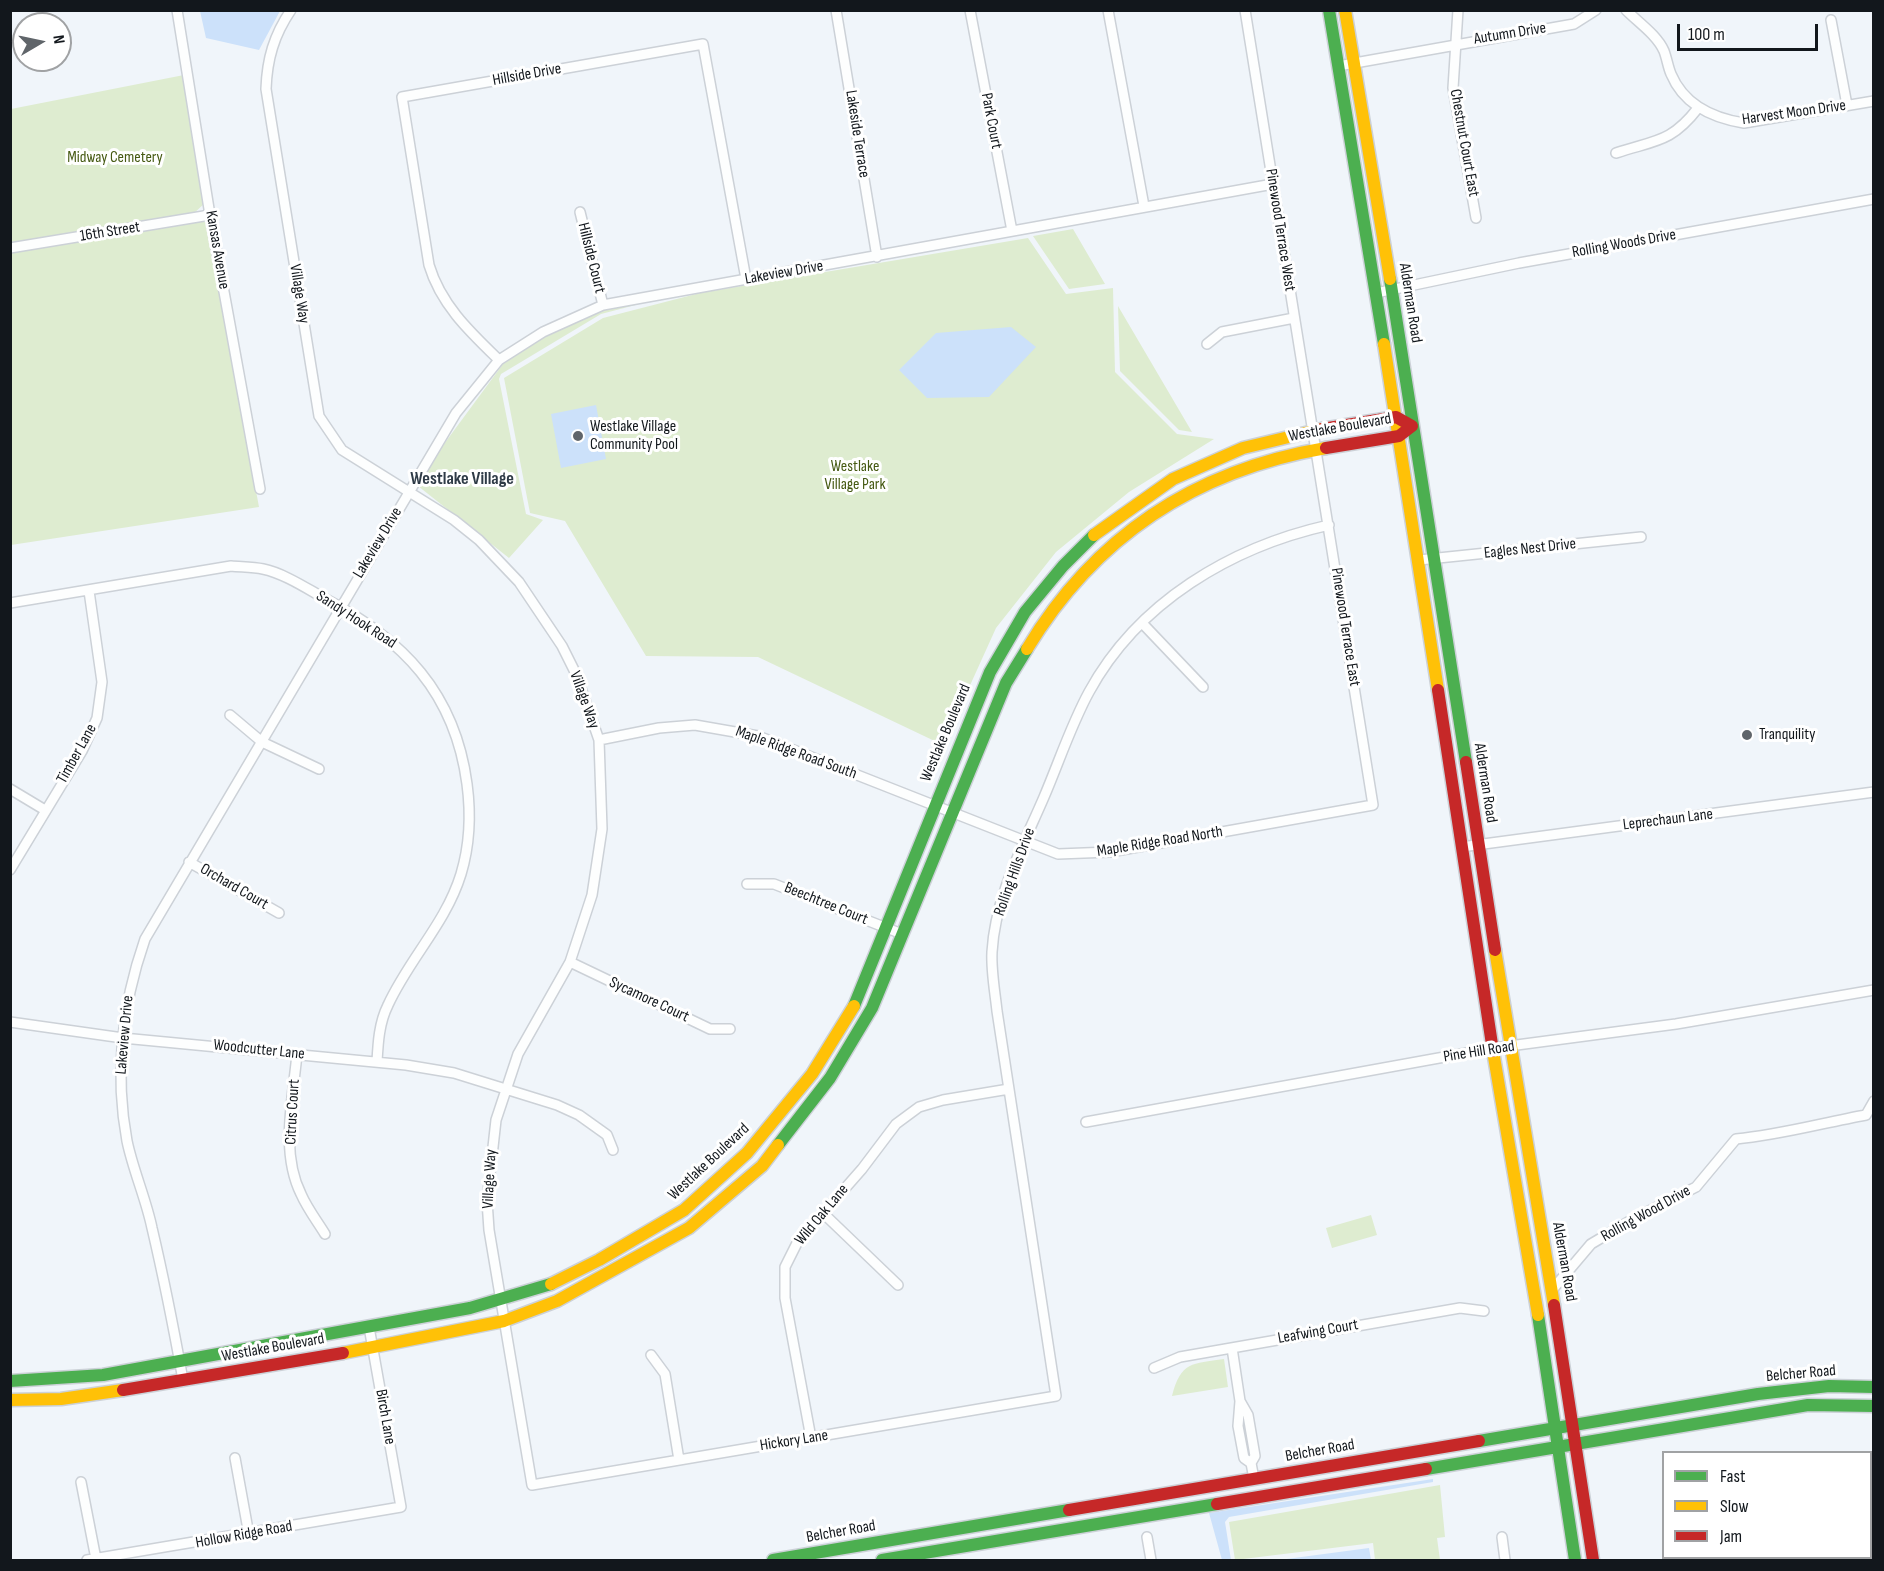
<!DOCTYPE html>
<html>
<head>
<meta charset="utf-8">
<style>
  body { margin:0 }
  #map { position:relative; width:1884px; height:1571px; overflow:hidden; background:#f0f5fa; font-family:"Sofia Sans Condensed",sans-serif }
  canvas { display:block }
  .frame { position:absolute; inset:0; border:12px solid #12171c; pointer-events:none }
  .legend { position:absolute; left:1662px; top:1451px; width:210px; height:108px; box-sizing:border-box; background:#fff; border:2px solid #a0a2a4; margin:0; padding:8px 10px; list-style:none; font-size:18px; color:#12171c }
  .legend li { display:flex; align-items:center; gap:12px; height:30px }
  .legend b { width:30px; border:2px solid #a0a2a4 }
  .north { position:absolute; left:12px; top:12px; width:60px; height:60px; box-sizing:border-box; background:#fff; border:2px solid #a0a2a4; border-radius:50%; rotate:81deg; font-size:16px; font-weight:700; line-height:24px; text-align:center; color:#12171c }
  .north::after { content:''; display:block; margin:auto; width:21px; height:27px; background:#60656a; clip-path:polygon(50% 0,100% 100%,50% 72%,0 100%) }
  .scale { position:absolute; left:1677px; top:24px; width:141px; height:27px; box-sizing:border-box; border:3px solid #12171c; border-top:0; padding-left:8px; font-size:18px; line-height:21px; white-space:nowrap; color:#12171c; -webkit-text-stroke:4px #fff; paint-order:stroke }
</style>
</head>
<body>
<div id="map">
<canvas width="1884" height="1571"></canvas>
<div class="frame"></div>
<ul class="legend">
<li><b style="height:8px;background:#4caf50"></b>Fast</li>
<li><b style="height:8px;background:#ffc107"></b>Slow</li>
<li><b style="height:8px;background:#c62828"></b>Jam</li>
</ul>
<div class="north">N</div>
<div class="scale">100 m</div>
</div>
<script>
const ctx = document.querySelector('canvas').getContext('2d');
ctx.lineJoin = 'round';
function paint(path, color) { ctx.fillStyle = color; ctx.fill(path, 'evenodd'); }
function strokePath(path, color, width, dash) { ctx.strokeStyle = color; ctx.lineWidth = width; ctx.lineCap = dash ? 'butt' : 'round'; ctx.setLineDash(dash || []); ctx.stroke(path); }
function write(font, color, halo, rows, align = 'center') {
  ctx.font = font + ' "Sofia Sans Condensed",sans-serif'; ctx.lineWidth = 6; ctx.setLineDash([]); ctx.textBaseline = 'middle'; ctx.strokeStyle = halo; ctx.fillStyle = color; for (const [text, x, y, turn = 0] of rows) {
    ctx.save(); ctx.translate(x, y); ctx.rotate((+turn || 0) * Math.PI / 180); ctx.textAlign = isNaN(turn) ? turn : align; if (halo) ctx.strokeText(text, 0, 0); ctx.fillText(text, 0, 0); ctx.restore();
  }
}
paint(new Path2D(`
  M184 75 205 203 192 215 11 245V109Z
  M206 221 259 507 11 545V253Z
  M1073 229 1105 284 1069 289 1033 236Z
  M1028 238 1066 294 1113 288 1115 372 1177 434 1214 439 1129 492 1056 552 996 628 943 745 758 657 646 656 565 521 530 513 504 378 603 318 700 293Z
  M651 301 601 314 501 374 499 379 526 514 543 520 509 558 418 486 444 444 503 364 546 336 604 310Z
  M1118 306 1192 432 1179 430 1120 371Z
  M1371 1215 1377 1235 1332 1248 1326 1228Z
  M1224 1359 1228 1387 1172 1396C1181 1361 1192 1364 1224 1359Z
  M1440 1485 1445 1537 1437 1538 1440 1560H1375L1373 1543 1235 1560 1229 1522Z`), '#deecd0');
paint(new Path2D(`
  M200 11V10L280 11 259 50 206 38Z
  M1011 327 1036 347 989 397 927 398 899 370 936 333Z
  M596 405 606 459 561 468 551 414Z
  M1433 1479V1482L1229 1517 1225 1522 1231 1560H1222L1209 1513Z
  M1369 1548 1371 1560H1279Z`), '#cce1fa');
const street = new Path2D(`
  M177 10 210 215 260 489
  M291 10C274 35 267 59 266 89L319 416 342 450 454 520 479 540 519 582 562 646 576 674 599 740 602 829 592 895 570 962 518 1054 496 1120 487 1201 489 1230 532 1485 1056 1396 997 1011C995 992 991 971 992 952 995 897 1023 846 1044 797 1059 762 1071 725 1089 692 1138 602 1231 547 1329 525
  M836 10 877 257
  M970 10 1012 231
  M1108 10 1144 206
  M1458 10 1453 88 1476 218
  M1626 10C1639 23 1657 35 1664 51 1667 59 1668 67 1671 74 1684 105 1712 118 1744 123L1874 101
  M1831 20 1847 105
  M1338 66 1574 24 1596 10
  M1616 153C1655 140 1671 143 1698 108
  M580 212 603 305
  M10 248 210 215
  M1376 293 1519 263 1874 199
  M1207 344 1222 332 1294 318
  M499 360C470 332 441 305 429 265L402 97 703 44 746 279
  M1419 560 1641 537
  M10 603 231 566C241 567 253 567 263 569 283 573 306 588 324 598 403 639 455 693 467 784 471 814 470 844 461 874 446 923 409 959 388 1005 379 1023 378 1043 377 1062
  M1143 624 1203 687
  M230 715 262 742 319 769
  M599 740 659 728 695 725 758 736 1058 854 1110 852 1373 805 1245 10
  M10 789 45 810
  M1461 847 1874 792
  M189 862 279 913
  M10 870 82 751 97 718 102 682 89 591
  M747 884H774L902 934
  M570 962 710 1029H730
  M10 1022 123 1038 406 1065 454 1073 557 1105 579 1115 607 1135 613 1150
  M297 1054C293 1098 280 1152 301 1194 307 1208 317 1221 325 1234
  M1086 1122 1494 1048 1676 1024 1874 990
  M824 1214 898 1285
  M1552 1290 1591 1244 1635 1218 1696 1187 1736 1139C1780 1135 1822 1123 1866 1115L1874 1101
  M1232 1348 1240 1401 1238 1426 1244 1458 1251 1463 1254 1479
  M651 1355 665 1374 679 1460
  M1154 1368 1180 1357 1460 1308 1484 1311
  M183 1380C174 1330 164 1279 152 1228 146 1199 133 1170 127 1141 114 1071 122 1005 145 939L456 413 499 360 543 332 603 305 1273 184
  M1240 1401 1248 1415 1255 1456 1251 1463
  M811 1438 785 1298V1267L797 1243 862 1169 896 1124 919 1107 943 1100 1009 1089
  M235 1458 249 1535
  M81 1482 96 1559
  M1147 1537 1151 1560
  M1502 1537 1505 1560
  M87 1560 401 1507 369 1327
  M1796 1560 1798 1558`);
const fast = new Path2D(`
  M1329 10 1384 344
  M1390 279 1466 762
  M854 1006 990 672 1025 612 1063 566 1094 535
  M778 1145 830 1078 872 1008 1006 683 1027 649
  M1538 1315 1575 1560
  M10 1381 103 1375 470 1308 551 1284
  M1479 1441 1758 1394 1829 1386 1874 1387
  M1426 1469 1808 1405 1874 1406
  M773 1560 1069 1510
  M882 1560 1217 1504`);
const slow = new Path2D(`
  M1345 10 1390 279
  M1384 344 1438 690
  M1094 535 1173 479 1243 448 1322 429
  M1027 649C1095 536 1196 470 1326 448
  M1495 950 1554 1305
  M1493 1051 1538 1315
  M551 1284 599 1260 684 1210 747 1153 812 1074 854 1006
  M343 1353 504 1321 557 1301 689 1228 762 1166 778 1145
  M10 1400 61 1399 123 1390`);
const jam = new Path2D(`
  M1322 429 1396 417 1412 426 1399 436 1326 448
  M1438 690 1493 1051
  M1466 762 1495 950
  M1554 1305 1593 1560
  M123 1390 343 1353
  M1217 1504 1426 1469
  M1069 1510 1479 1441`);
strokePath(street, '#ccd1d7', 12);
strokePath(fast, '#ccd1d7', 15);
strokePath(slow, '#ccd1d7', 15);
strokePath(jam, '#ccd1d7', 15);
strokePath(street, '#fdfefe', 9);
strokePath(fast, '#4caf50', 12);
strokePath(slow, '#ffc107', 12);
strokePath(jam, '#c62828', 12);
for (const [x, y, r, color] of [
  [578,436,6,"#60656a"],
  [1747,735,6,"#60656a"]
]) { const dot = new Path2D(); dot.arc(x, y, r, 0, 2 * Math.PI); ctx.fillStyle = color; ctx.fill(dot); strokePath(dot, '#fff', 2); }
write('16px', '#12171c', '#fff', [
  ["Autumn Drive",1510,34,-9],
  ["Hillside Drive",527,75,-10],
  ["Harvest Moon Drive",1794,113,-8],
  ["Park Court",991,121,79],
  ["Lakeside Terrace",857,134,81],
  ["Chestnut Court East",1464,143,80],
  ["Pinewood Terrace West",1280,230,81],
  ["16th Street",110,232,-9],
  ["Rolling Woods Drive",1624,244,-10],
  ["Kansas Avenue",217,250,80],
  ["Hillside Court",591,258,76],
  ["Lakeview Drive",784,273,-10],
  ["Village Way",299,294,81],
  ["Alderman Road",1410,303,81],
  ["Westlake Boulevard",1340,428,-10],
  ["Lakeview Drive",378,543,-59],
  ["Eagles Nest Drive",1530,549,-6],
  ["Sandy Hook Road",356,620,33],
  ["Pinewood Terrace East",1345,627,81],
  ["Village Way",584,700,70],
  ["Westlake Boulevard",946,733,-67],
  ["Maple Ridge Road South",796,753,20],
  ["Timber Lane",77,754,-61],
  ["Alderman Road",1485,783,81],
  ["Leprechaun Lane",1668,820,-7],
  ["Maple Ridge Road North",1160,842,-9],
  ["Rolling Hills Drive",1015,872,-70],
  ["Orchard Court",234,887,30],
  ["Beechtree Court",826,904,22],
  ["Sycamore Court",649,1000,25],
  ["Lakeview Drive",125,1035,-85],
  ["Woodcutter Lane",259,1050,6],
  ["Pine Hill Road",1479,1052,-9],
  ["Citrus Court",293,1112,-87],
  ["Westlake Boulevard",709,1162,-43],
  ["Village Way",490,1179,-87],
  ["Rolling Wood Drive",1646,1214,-29],
  ["Wild Oak Lane",822,1215,-50],
  ["Alderman Road",1564,1262,80],
  ["Leafwing Court",1318,1332,-10],
  ["Westlake Boulevard",273,1348,-10],
  ["Belcher Road",1801,1374,-5],
  ["Birch Lane",385,1417,80],
  ["Hickory Lane",794,1441,-9],
  ["Belcher Road",1320,1451,-10],
  ["Belcher Road",841,1532,-10],
  ["Hollow Ridge Road",244,1535,-10]
]);
write('16px', '#465a13', '#fff', [
  ["Midway Cemetery",115,158],
  ["Westlake",855,467],
  ["Village Park",855,485]
]);
write('16px', '#12171c', '#fff', [
  ["Westlake Village",590,427],
  ["Community Pool",590,445],
  ["Tranquility",1759,735]
], 'left');
write('bold 18px', '#2f3b47', '#fff', [
  ["Westlake Village",462,479]
]);
</script>
</body>
</html>
